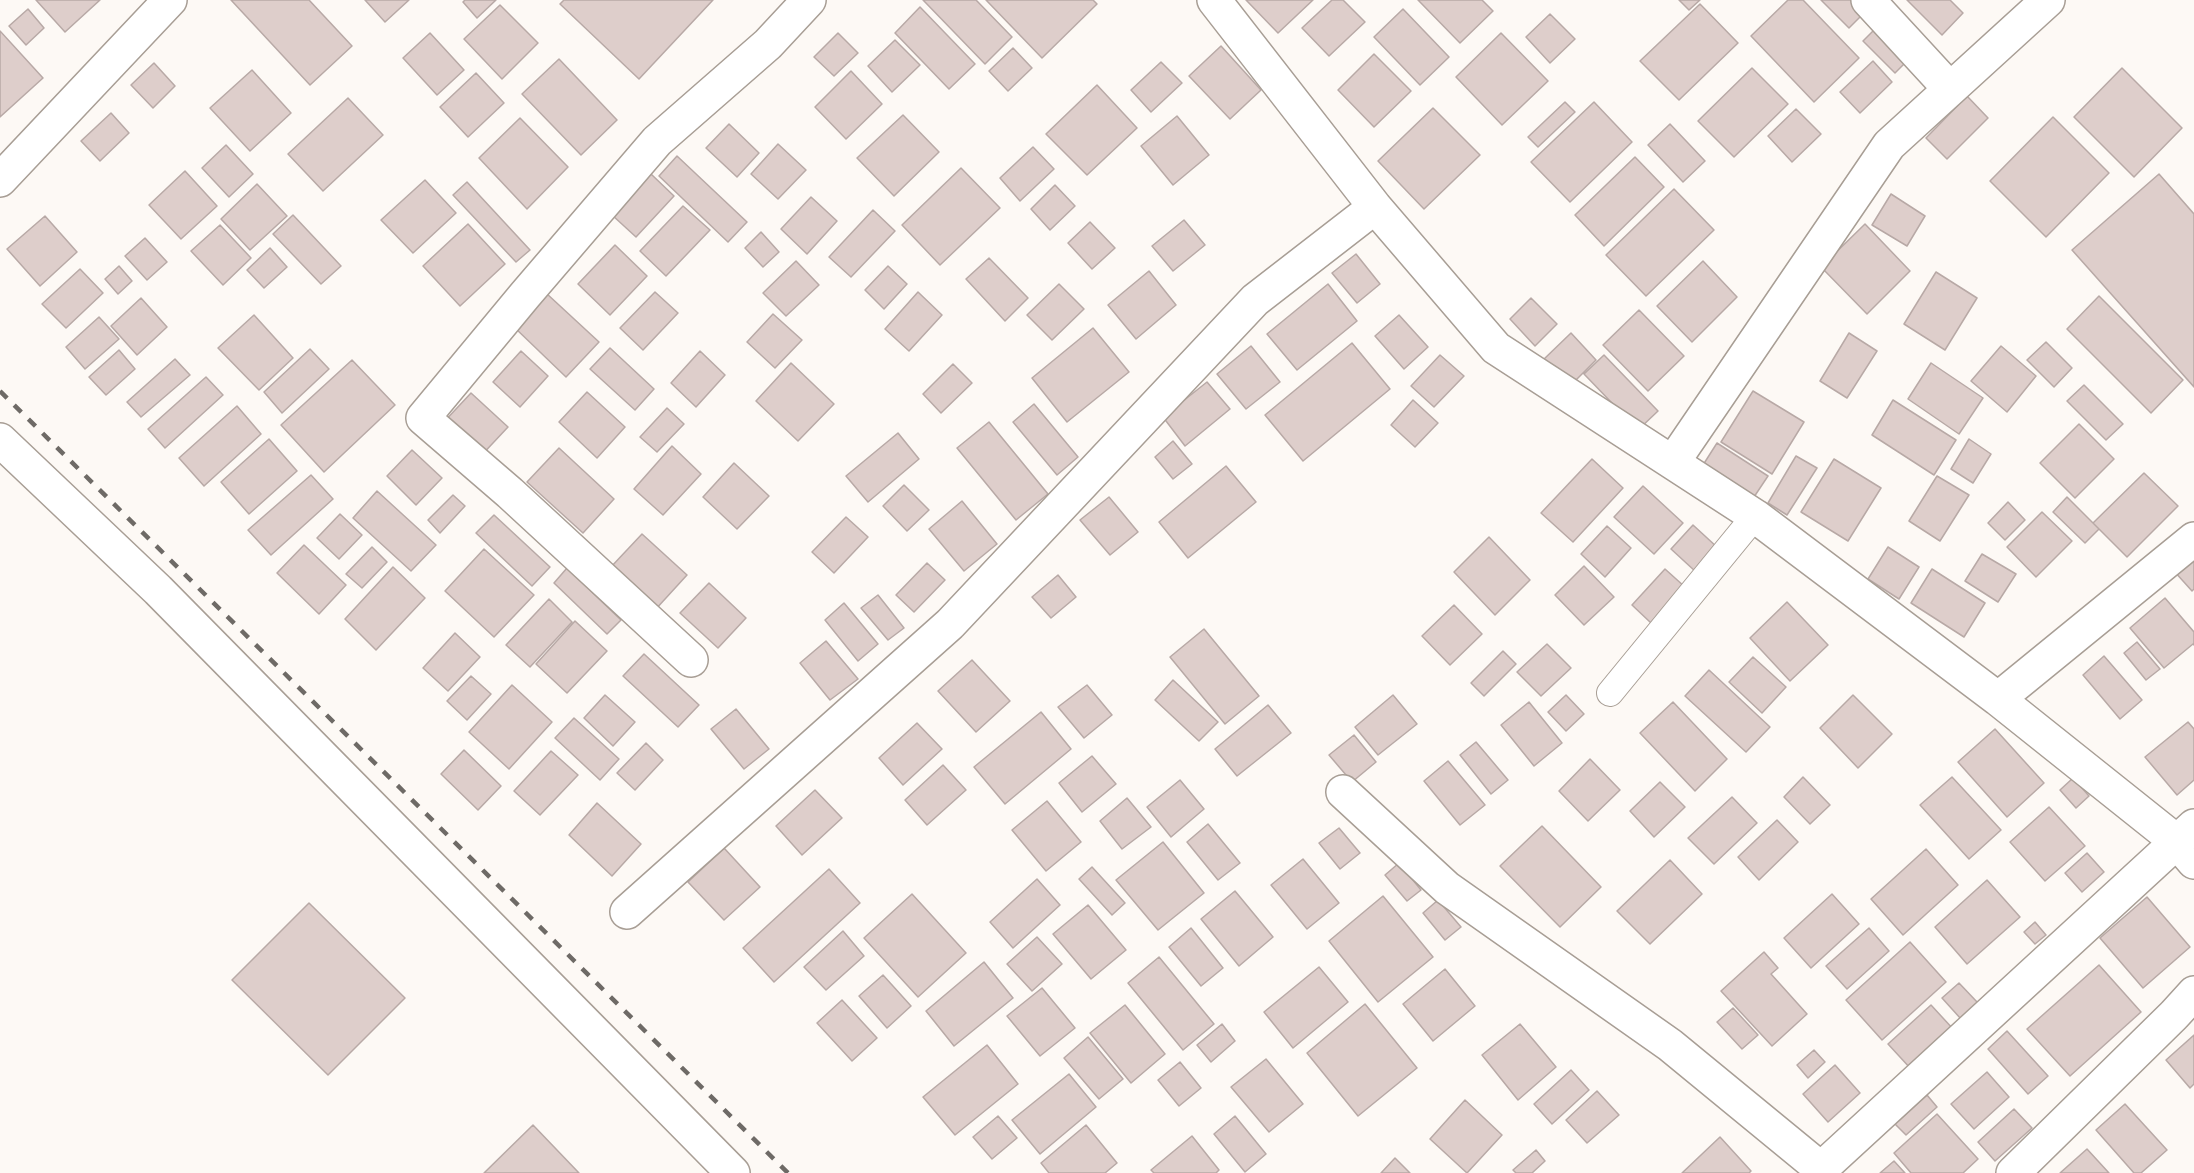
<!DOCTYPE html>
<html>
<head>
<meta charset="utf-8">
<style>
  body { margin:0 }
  canvas { display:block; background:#fdf9f5 }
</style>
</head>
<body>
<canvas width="2194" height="1173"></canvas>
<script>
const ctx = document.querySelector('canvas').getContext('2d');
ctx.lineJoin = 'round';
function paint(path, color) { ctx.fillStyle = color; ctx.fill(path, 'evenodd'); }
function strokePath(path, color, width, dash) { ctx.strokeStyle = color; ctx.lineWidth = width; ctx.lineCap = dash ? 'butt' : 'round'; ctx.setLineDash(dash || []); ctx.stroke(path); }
const building = new Path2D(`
  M36 0H100L65 32Z
  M231 0H309L352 46 310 85Z
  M365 0H409L385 22Z
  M465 0H496L477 18 463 2Z
  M564 0H713L639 79 560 4Z
  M923 0H976L1012 37 985 64Z
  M986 0H1093L1097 4 1042 58Z
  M1246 0H1313L1278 33Z
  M1332 0H1343L1365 22 1329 56 1302 28Z
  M1418 0H1482L1493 11 1460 43Z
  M1679 0H1700L1689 10Z
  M1788 0H1803L1859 58 1814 102 1751 36Z
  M1821 0H1852L1865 12 1849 28Z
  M1907 0H1950L1963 13 1942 35Z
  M1700 4 1738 43 1679 100 1640 61Z
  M500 5 538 43 502 79 464 39Z
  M920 7 975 64 949 89 895 33Z
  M28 9 44 28 26 45 9 26Z
  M1403 9 1449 57 1420 85 1374 37Z
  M1550 14 1575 39 1550 63 1526 37Z
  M1876 28 1908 60 1895 73 1863 41Z
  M0 31 43 78 0 117Z
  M430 33 464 70 437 95 403 58Z
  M838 33 858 53 834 76 814 57Z
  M1501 33 1548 81 1502 125 1456 77Z
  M895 40 920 65 892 92 868 66Z
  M1221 46 1261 90 1230 119 1189 76Z
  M1013 48 1032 68 1008 91 989 71Z
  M1374 54 1411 91 1374 127 1338 90Z
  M559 59 617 120 581 155 522 94Z
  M1873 61 1892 82 1860 113 1840 92Z
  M1161 62 1182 83 1151 112 1131 90Z
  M154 63 175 86 153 108 131 85Z
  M1752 68 1788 104 1734 157 1698 121Z
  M2122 68 2182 128 2134 177 2074 117Z
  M252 70 291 113 250 151 210 108Z
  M851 71 882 104 846 139 815 107Z
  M476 73 504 103 468 137 440 107Z
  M1097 85 1137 128 1087 175 1046 134Z
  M1967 96 1988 118 1947 159 1926 138Z
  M348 98 383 135 323 191 288 154Z
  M1565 102 1575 112 1538 147 1528 137Z
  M1594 102 1632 142 1570 202 1531 162Z
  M1433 108 1480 155 1424 209 1378 161Z
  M1796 109 1821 134 1792 162 1768 136Z
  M111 113 129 133 100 161 81 141Z
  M903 115 939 152 894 196 857 158Z
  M1177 116 1209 155 1173 185 1141 146Z
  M2053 117 2109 173 2046 237 1990 181Z
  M520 118 568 167 527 209 479 158Z
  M729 124 759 153 737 177 706 148Z
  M1670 124 1705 161 1683 182 1648 145Z
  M778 144 806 170 778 199 751 174Z
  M226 145 253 174 229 197 202 168Z
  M1033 147 1054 169 1020 201 1000 178Z
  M677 156 747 222 728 242 659 176Z
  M1635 157 1664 187 1604 246 1575 215Z
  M961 168 1000 208 940 265 902 225Z
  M185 171 217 206 181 239 149 205Z
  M651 174 674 196 636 237 612 215Z
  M2159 174 2194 214V387L2072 250Z
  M425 180 456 213 413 253 381 220Z
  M467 182 530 250 516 262 453 195Z
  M257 184 287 216 250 250 221 219Z
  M1055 185 1075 206 1050 230 1031 209Z
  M1674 189 1714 230 1646 296 1606 255Z
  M1891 194 1925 216 1907 246 1872 225Z
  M811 197 837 221 807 254 781 229Z
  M683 206 710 230 666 276 640 251Z
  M873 210 895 231 851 277 829 257Z
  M293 215 341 266 321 284 273 234Z
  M45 216 77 252 40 286 7 249Z
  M1184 220 1205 245 1173 271 1152 246Z
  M1090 222 1115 248 1092 269 1068 243Z
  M468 224 505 264 460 306 423 266Z
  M1865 224 1910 271 1867 314 1821 267Z
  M220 225 251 258 223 285 191 251Z
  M761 232 779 252 763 267 745 248Z
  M145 238 167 262 147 280 125 256Z
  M615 245 647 276 610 315 578 284Z
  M270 248 287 267 264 288 247 270Z
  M1356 254 1380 284 1357 303 1332 273Z
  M989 258 1028 298 1005 321 966 279Z
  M796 261 819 285 786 316 763 293Z
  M1703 261 1737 297 1692 342 1657 306Z
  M119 266 132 281 118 294 105 279Z
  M888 266 907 284 884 309 865 290Z
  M80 269 103 293 66 328 42 304Z
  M1149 271 1176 305 1136 339 1108 305Z
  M1936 272 1977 298 1945 350 1904 324Z
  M1059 284 1084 309 1052 340 1027 315Z
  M1328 284 1357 321 1297 370 1267 334Z
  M655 292 678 313 643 350 620 328Z
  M918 292 942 315 909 351 885 329Z
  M546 293 599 342 566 377 514 327Z
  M2099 296 2183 380 2151 413 2067 329Z
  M141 298 167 327 137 355 111 326Z
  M1531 298 1557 324 1535 346 1510 319Z
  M1639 310 1684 356 1648 391 1603 345Z
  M773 314 802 340 775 368 747 342Z
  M254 315 293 358 259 390 218 348Z
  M1399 315 1428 347 1404 369 1375 336Z
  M99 317 119 339 85 369 66 347Z
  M1093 328 1129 372 1067 422 1032 378Z
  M1571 333 1596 360 1569 387 1543 360Z
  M1849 333 1877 351 1847 398 1820 381Z
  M2046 342 2072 368 2054 387 2027 360Z
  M1352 343 1390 389 1303 461 1265 415Z
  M1251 346 1280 382 1246 409 1217 374Z
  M2001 346 2036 376 2007 412 1971 381Z
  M610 348 654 389 635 410 590 369Z
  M310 349 329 369 282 413 264 392Z
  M119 350 135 369 106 395 89 377Z
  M521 351 548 376 520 407 493 382Z
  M700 351 725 375 696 407 671 383Z
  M1440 355 1464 376 1434 407 1411 386Z
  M1604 355 1658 411 1638 430 1584 374Z
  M175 359 190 375 141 417 127 402Z
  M352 360 395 405 324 472 281 425Z
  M791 363 834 404 798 441 756 401Z
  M1931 363 1983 398 1959 434 1908 399Z
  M953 364 972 383 941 413 923 394Z
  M206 377 223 395 165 448 148 429Z
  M1207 382 1230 409 1185 446 1163 417Z
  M2084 385 2123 424 2106 440 2067 401Z
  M1753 391 1804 422 1772 474 1721 442Z
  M587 392 625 427 597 458 559 422Z
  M471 393 508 427 478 459 441 425Z
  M1413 400 1438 423 1415 447 1391 425Z
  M1893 400 1956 440 1934 475 1872 435Z
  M1034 404 1078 457 1057 475 1013 422Z
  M237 406 261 434 204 486 179 458Z
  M667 408 684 424 657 452 640 437Z
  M989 422 1048 494 1016 520 957 448Z
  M2079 424 2114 459 2075 498 2040 463Z
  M898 433 919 459 868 502 846 476Z
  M269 439 297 471 249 514 221 482Z
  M1969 439 1991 454 1973 483 1951 469Z
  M1173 441 1192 464 1173 479 1155 457Z
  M1717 443 1768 476 1754 497 1703 465Z
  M672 446 701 474 663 515 634 489Z
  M559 448 614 499 583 533 527 482Z
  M412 450 442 478 416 505 387 476Z
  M1796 456 1817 468 1787 515 1768 503Z
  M1592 459 1623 488 1573 542 1541 513Z
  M1834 459 1881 488 1848 541 1801 512Z
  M734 463 769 496 737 529 703 497Z
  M1226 466 1256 502 1188 558 1159 522Z
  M2144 473 2178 506 2127 557 2093 523Z
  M311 475 333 499 271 555 248 530Z
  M1937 476 1969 495 1940 541 1909 521Z
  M904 485 929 510 907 531 883 506Z
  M1643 486 1683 523 1654 554 1614 517Z
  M377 491 436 545 411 571 353 518Z
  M453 495 465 506 440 533 428 520Z
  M1109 497 1138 532 1110 555 1080 520Z
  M2067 497 2099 529 2085 543 2053 512Z
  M962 501 997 544 964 571 929 529Z
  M2008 502 2025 520 2005 540 1988 523Z
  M2042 512 2072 541 2036 577 2007 547Z
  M340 514 362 535 339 559 317 538Z
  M494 515 550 567 532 586 476 533Z
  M846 517 868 537 834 573 812 552Z
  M1693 525 1718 548 1696 572 1671 549Z
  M1607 526 1631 548 1605 577 1581 554Z
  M642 534 687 575 655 610 610 568Z
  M1489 537 1530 580 1495 615 1454 572Z
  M304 545 346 585 319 614 277 573Z
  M372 547 387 562 362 588 346 574Z
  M1888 547 1919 567 1899 599 1868 579Z
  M484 549 534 595 494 637 445 591Z
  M1982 554 2016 574 1998 602 1965 581Z
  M2194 559V589L2192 591 2174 571Z
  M927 563 945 580 914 612 896 595Z
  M1584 566 1614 597 1584 625 1555 595Z
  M393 567 425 598 376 650 345 619Z
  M567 568 621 620 607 634 554 583Z
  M1665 569 1685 587 1651 623 1632 605Z
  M1932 569 1985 603 1964 637 1911 603Z
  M1058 575 1076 597 1051 618 1032 597Z
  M709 583 746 618 718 648 680 613Z
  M878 595 904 628 888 640 861 608Z
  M2165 598 2194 632V645L2193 644 2164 668 2130 628Z
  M549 599 572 622 530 667 506 645Z
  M1787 602 1828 645 1790 681 1750 638Z
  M844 603 878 644 858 661 825 620Z
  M1454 605 1482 634 1450 665 1422 636Z
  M575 621 607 651 567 693 536 664Z
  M1204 629 1259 696 1225 724 1170 657Z
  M455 633 480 657 448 691 423 668Z
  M826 641 858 679 830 700 800 663Z
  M2137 642 2160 669 2146 680 2124 653Z
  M1547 644 1571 668 1541 696 1517 672Z
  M1503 651 1516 664 1484 696 1471 683Z
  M644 654 699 705 678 727 623 676Z
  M2104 656 2142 700 2120 719 2083 675Z
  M1753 657 1786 687 1762 713 1729 682Z
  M972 660 1010 701 976 732 938 691Z
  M1709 670 1770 727 1746 752 1685 696Z
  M471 676 491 694 467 720 447 701Z
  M1173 680 1218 722 1199 741 1155 700Z
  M512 685 552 722 509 769 469 732Z
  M1087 685 1112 715 1084 738 1058 707Z
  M605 695 635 722 613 746 584 718Z
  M1393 695 1417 724 1378 755 1355 727Z
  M1566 695 1584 714 1566 731 1548 712Z
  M1853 695 1892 734 1858 768 1820 728Z
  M1529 702 1562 743 1534 766 1501 725Z
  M1673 702 1727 759 1695 791 1640 733Z
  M1268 705 1291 733 1237 776 1215 749Z
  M736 709 769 749 744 769 711 729Z
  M1041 712 1071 749 1005 804 974 767Z
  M574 718 619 759 600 780 555 738Z
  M2188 722 2194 729V780L2177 795 2145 757Z
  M917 723 942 749 903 785 879 758Z
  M1995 729 2044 783 2007 817 1958 762Z
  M1354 735 1376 762 1352 782 1329 755Z
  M1476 742 1508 780 1491 794 1460 755Z
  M646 743 663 760 635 790 617 773Z
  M464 750 501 786 478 810 441 774Z
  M551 751 578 775 540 815 514 791Z
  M1092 756 1116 784 1082 812 1059 783Z
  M1590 759 1620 790 1588 821 1559 791Z
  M1448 761 1485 805 1460 825 1424 781Z
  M943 765 966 790 927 825 905 800Z
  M1803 777 1830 805 1810 824 1784 797Z
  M1952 777 2001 830 1969 859 1920 805Z
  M2073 778 2089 796 2076 808 2060 790Z
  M1180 780 1204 809 1171 837 1147 807Z
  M1660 782 1685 807 1654 837 1630 811Z
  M815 790 842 818 802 855 776 826Z
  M1732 797 1757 823 1714 864 1688 838Z
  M1127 798 1151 827 1122 849 1100 821Z
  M1047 801 1081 842 1046 871 1012 830Z
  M597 803 641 844 612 876 569 835Z
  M2049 807 2085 846 2045 881 2010 842Z
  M1777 820 1798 842 1759 880 1738 857Z
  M1208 824 1240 863 1218 880 1187 842Z
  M1542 826 1601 887 1560 927 1500 866Z
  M1339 828 1360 853 1340 869 1319 843Z
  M1163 842 1204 893 1158 930 1116 880Z
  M724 848 760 887 724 920 688 882Z
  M1926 849 1958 885 1903 935 1871 899Z
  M2087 853 2104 872 2082 892 2065 873Z
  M1303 859 1339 903 1307 929 1271 885Z
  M1670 860 1702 894 1650 944 1617 911Z
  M1399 863 1421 890 1407 901 1385 875Z
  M1092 867 1125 903 1112 915 1079 879Z
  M829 869 860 903 774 982 743 948Z
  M1037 879 1060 905 1013 948 990 922Z
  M1987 880 2020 917 1967 964 1935 927Z
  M1235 891 1273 937 1239 966 1201 919Z
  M912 894 966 953 918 997 864 938Z
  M1832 894 1859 924 1811 968 1784 938Z
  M1383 896 1433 957 1378 1002 1329 941Z
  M2147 897 2190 947 2143 988 2100 938Z
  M1438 900 1461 927 1445 940 1423 913Z
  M309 903 405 998 328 1075 232 980Z
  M1088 905 1126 950 1091 979 1053 934Z
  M2035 922 2046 935 2035 944 2024 932Z
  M1191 928 1223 968 1201 986 1169 947Z
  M1869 928 1889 951 1847 989 1826 966Z
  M843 931 864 956 826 990 804 967Z
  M1037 937 1062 964 1032 991 1007 964Z
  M1910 942 1946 982 1882 1040 1846 1000Z
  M1764 952 1778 968 1771 974 1807 1014 1772 1046 1721 991Z
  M1159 957 1214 1024 1183 1050 1128 983Z
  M984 962 1013 998 954 1046 926 1011Z
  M2099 965 2141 1012 2070 1076 2027 1029Z
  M1319 967 1348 1002 1293 1048 1264 1012Z
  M1445 969 1475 1006 1433 1041 1403 1004Z
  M883 975 911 1006 887 1028 859 996Z
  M1959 983 1978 1003 1961 1019 1942 998Z
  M1042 988 1075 1028 1040 1056 1007 1016Z
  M842 1000 877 1038 852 1061 817 1023Z
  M1365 1004 1417 1068 1358 1116 1307 1053Z
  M1125 1005 1165 1054 1131 1083 1090 1033Z
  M1931 1005 1954 1030 1911 1069 1888 1044Z
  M1733 1008 1758 1035 1742 1049 1717 1022Z
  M1222 1024 1235 1041 1211 1062 1197 1045Z
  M1520 1024 1556 1067 1518 1100 1482 1055Z
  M2007 1031 2048 1076 2028 1094 1988 1049Z
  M2194 1035V1084L2190 1088 2166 1060Z
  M1088 1037 1123 1079 1099 1099 1064 1058Z
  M987 1045 1018 1084 955 1135 923 1097Z
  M1814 1050 1825 1062 1808 1078 1797 1065Z
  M1266 1059 1303 1104 1269 1132 1231 1087Z
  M1180 1062 1201 1088 1179 1106 1158 1080Z
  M1835 1065 1860 1093 1828 1122 1803 1094Z
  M1571 1070 1589 1090 1552 1124 1534 1104Z
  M1987 1072 2009 1097 1974 1129 1951 1104Z
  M1069 1074 1096 1107 1040 1154 1012 1120Z
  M1597 1091 1619 1115 1587 1143 1566 1120Z
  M1927 1095 1937 1107 1906 1135 1895 1124Z
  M1465 1100 1502 1135 1467 1173 1430 1139Z
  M2125 1104 2167 1150 2141 1173H2134L2096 1130Z
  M2014 1109 2032 1128 1995 1161 1978 1142Z
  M1937 1114 1978 1159 1963 1173H1911L1894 1153Z
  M998 1116 1017 1138 992 1159 973 1137Z
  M1235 1116 1266 1154 1245 1172 1214 1134Z
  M533 1125 579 1173H484Z
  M1086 1125 1117 1163 1105 1173H1049L1041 1163Z
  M1192 1136 1219 1170 1216 1173H1154L1151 1170Z
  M1720 1137 1751 1171 1749 1173H1682Z
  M2087 1149 2109 1173H2060Z
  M1536 1150 1545 1161 1532 1173H1516L1513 1170Z
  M1395 1158 1410 1173H1381Z
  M1894 1161 1905 1173H1880Z`);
paint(building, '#dececb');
strokePath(building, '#b8a9a6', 1.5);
const service = new Path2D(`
  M1610 693 1755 516`);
const minor = new Path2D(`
  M1214 0 1375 207 1496 348 1755 516 1998 699 2176 841 2194 862
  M1868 0 1950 89
  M0 180 170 0
  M0 440 158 590 733 1173
  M1673 462 1889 145 2048 0
  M691 660 510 493 423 418 525 295 657 141 768 44 809 0
  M1998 699 2194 539
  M1343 792 1447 888 1670 1045 1821 1169 2194 826
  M627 912 950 624 1255 300 1375 207
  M2013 1173 2174 1015 2194 993`);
strokePath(service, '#a89e95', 28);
strokePath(minor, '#a89e95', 36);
strokePath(service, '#fff', 26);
strokePath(minor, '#fff', 33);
strokePath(new Path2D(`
  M0 391 788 1173`), '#6e6a66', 4.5, [10, 10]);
</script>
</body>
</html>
